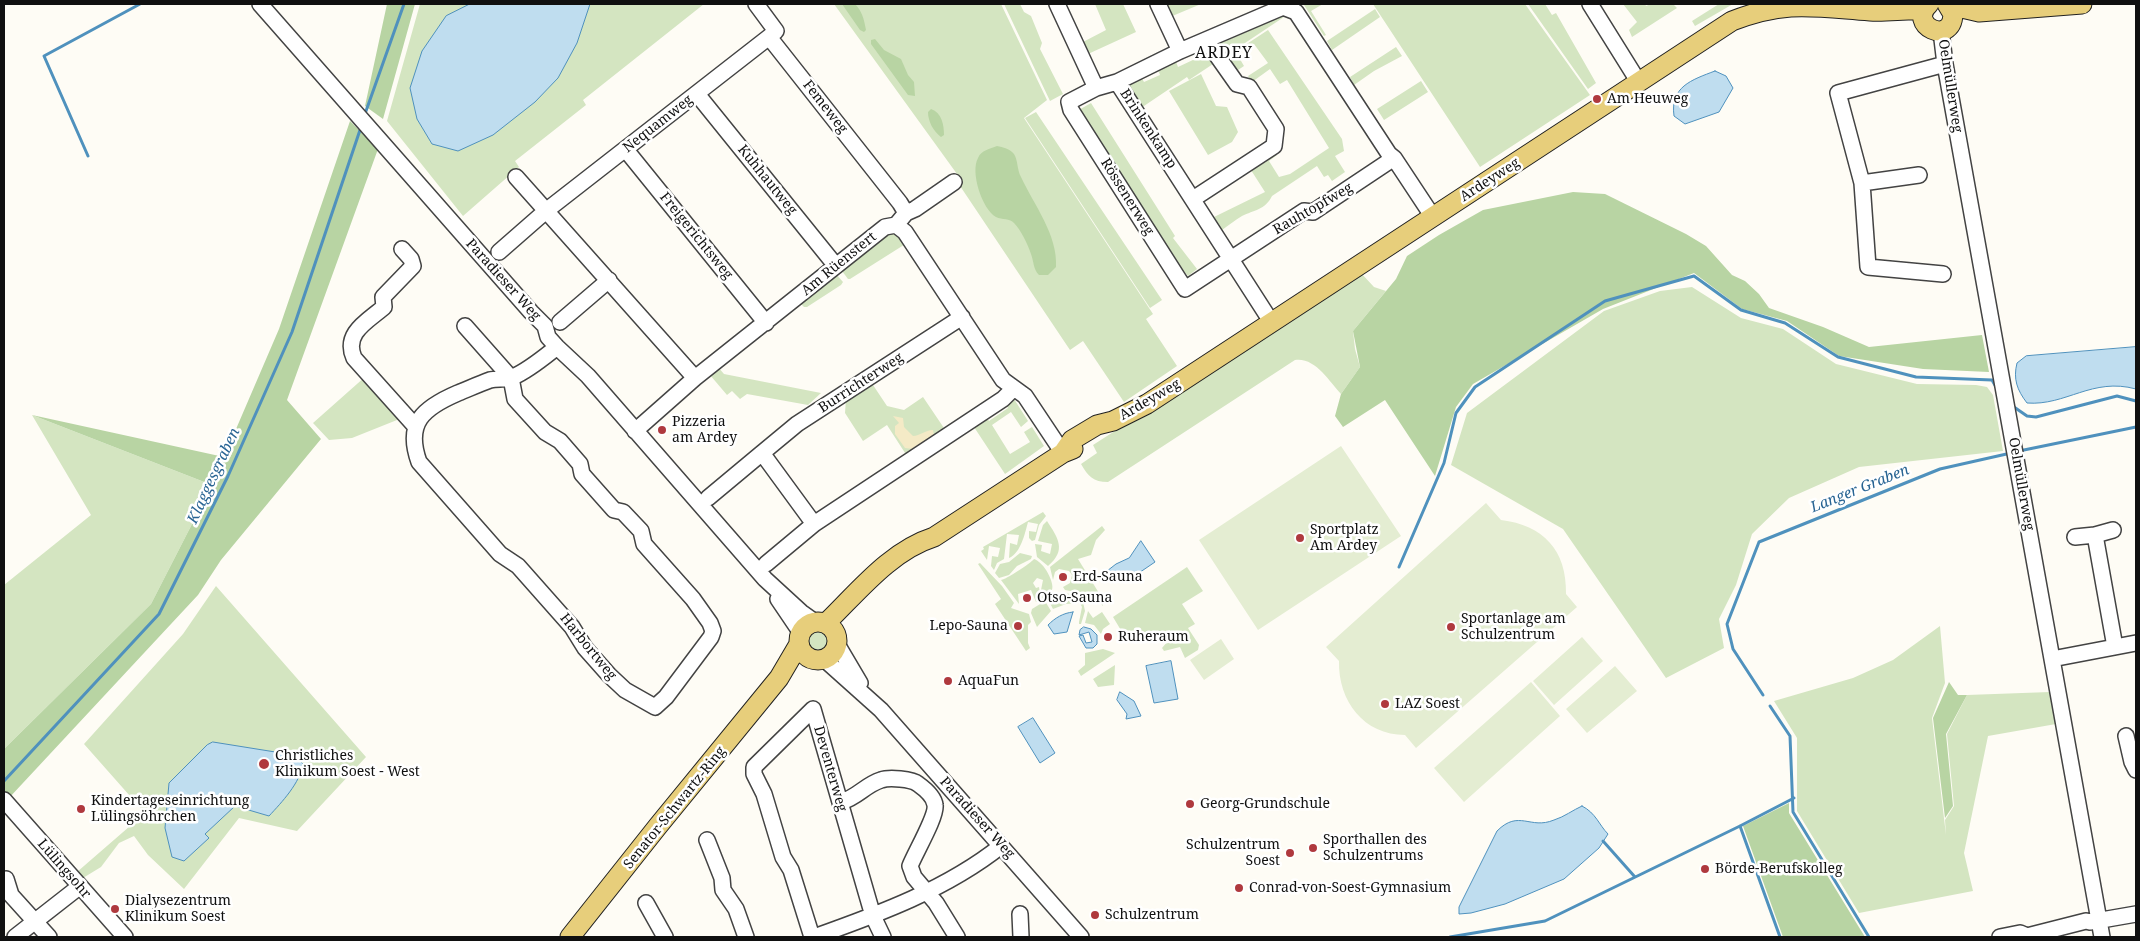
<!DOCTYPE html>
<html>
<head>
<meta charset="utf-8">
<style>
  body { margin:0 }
  #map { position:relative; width:2140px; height:941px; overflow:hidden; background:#fefcf5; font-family:"Noto Serif",serif }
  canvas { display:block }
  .frame { position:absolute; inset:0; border:5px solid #101010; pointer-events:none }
</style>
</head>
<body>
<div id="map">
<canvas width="2140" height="941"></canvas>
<div class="frame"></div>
</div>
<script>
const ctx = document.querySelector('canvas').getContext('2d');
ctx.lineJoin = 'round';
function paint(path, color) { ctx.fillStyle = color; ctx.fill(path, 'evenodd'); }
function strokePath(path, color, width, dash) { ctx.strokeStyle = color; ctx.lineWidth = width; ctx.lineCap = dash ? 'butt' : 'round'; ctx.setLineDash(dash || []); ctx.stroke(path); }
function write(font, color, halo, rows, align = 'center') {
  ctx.font = font + ' "Noto Serif",serif'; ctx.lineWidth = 5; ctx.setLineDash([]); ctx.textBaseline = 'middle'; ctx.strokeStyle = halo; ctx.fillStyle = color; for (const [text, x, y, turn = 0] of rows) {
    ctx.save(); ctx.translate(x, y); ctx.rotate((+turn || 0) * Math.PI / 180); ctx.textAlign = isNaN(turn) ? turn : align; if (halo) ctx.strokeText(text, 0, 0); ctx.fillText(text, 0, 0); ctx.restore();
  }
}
paint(new Path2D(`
  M420 4H704L583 100 586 105 515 161 519 167 463 216 387 121Z
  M834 4H1001L1047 100 1024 118 1153 314 1146 319 1177 366 1124 402 1083 341 1070 350 954 177 957 174Z
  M1004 4H1020L1024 12 1031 16 1042 43 1040 49 1063 94 1050 101Z
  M1095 4H1123L1136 32 1088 54 1083 42 1106 30Z
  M1166 4H1201L1170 17Z
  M1305 4H1323L1311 11 1326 35 1324 36 1304 5Z
  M1373 4H1525L1590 95 1480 167Z
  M1528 4H1545L1552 15 1556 13 1596 83 1588 89Z
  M1623 4H1645L1646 6 1651 4H1673L1677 8 1632 37 1629 30 1637 22Z
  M1719 4H1733L1695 26 1692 21Z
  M1375 9 1380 17 1332 50 1327 41Z
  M1283 12 1287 15 1224 57 1218 48 1219 41 1227 37 1228 40 1258 27 1257 23Z
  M1268 30 1342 139 1344 151 1335 156 1345 172 1332 181 1328 175 1324 177 1317 166 1272 196C1265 210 1254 210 1242 216 1235 220 1229 225 1222 230L1214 217 1265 192 1249 167 1274 152 1277 155 1269 161 1279 177 1290 174 1329 148 1287 80 1280 84 1270 69 1252 82 1248 76 1268 63 1254 44 1237 54 1244 66 1235 72 1227 57Z
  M1396 47 1402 56 1374 71 1354 85 1350 77Z
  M1203 48 1216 62 1189 80 1187 77 1141 108 1129 88 1131 81 1140 75 1144 82 1160 75 1157 67 1175 59 1178 67 1195 59 1192 52Z
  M1201 74 1216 106 1227 107 1238 132 1232 142 1208 155 1169 91Z
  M1421 81 1428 92 1384 120 1377 109Z
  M1091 103 1175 236 1173 238 1197 269 1188 276 1177 263 1077 111Z
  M1036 112 1162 300 1150 308 1025 118Z
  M891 231 897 232 907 243 850 279H848L842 271Z
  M1361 273 1374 287 1386 291 1353 331 1355 349 1360 367 1341 394C1329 381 1315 357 1295 360L1108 482C1093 482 1088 476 1081 464L1097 453 1093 445Z
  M836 274 843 282 841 285 807 307H804L800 303Z
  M1692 287 1741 318 1783 329 1836 364 1917 384 1976 385 1987 387 1993 395 2003 451 1859 467 1789 498 1752 534 1736 585 1719 619 1724 648 1666 678 1563 529 1451 465 1467 413 1604 311 1660 291Z
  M718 367 724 374 821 393 808 405 747 394 740 399 732 391 727 395 710 375Z
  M366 376 402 418 352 438 329 440 313 423Z
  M871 382 887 406 904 410 923 397 946 431 907 456 887 425 863 441 845 413 846 399Z
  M1014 399 1028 421 1021 427 1011 412 992 425 1010 454 1030 442 1024 432 1032 427 1044 446 1005 474 972 424 985 415 989 421 1008 408 1005 402Z
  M32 415 212 485 151 604 4 749V585L91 515Z
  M1043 512 1046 516 1039 525 1035 540 1032 541 1029 538V531L1036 532 1038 524 1028 522C1025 533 1021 553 1009 558L1010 543 1017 545 1019 535 1007 534 1004 559 997 563 994 570 991 566 992 556 998 557 1000 548 989 546 987 560 981 551 984 549 983 547Z
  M1047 521C1058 538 1067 550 1048 566L1037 557 1035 544 1042 545 1041 551 1050 554 1052 544 1038 541 1043 525Z
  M1102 526 1105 530 1096 540 1091 555 1078 559 1102 598 1103 606 1098 601 1092 604 1076 592 1065 590 1063 587 1070 583 1072 575 1069 571 1059 569 1055 572 1053 580 1050 567Z
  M1020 553 1032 556 1031 559 1017 566 1009 575 999 578 995 573 1000 564 1009 562Z
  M1034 559C1044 562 1055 583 1052 590 1051 593 1049 595 1046 596L1041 590 1043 580 1037 578 1033 583 1036 588 1039 587 1040 594 1045 597 1036 602 1031 590 1018 594 1019 604 1001 580C1005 580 1031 563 1034 559Z
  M980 563 1002 586 1014 603 1011 608 1029 614 1031 622 1028 625V643L1030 648 1026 651 995 604 1001 599 978 564Z
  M1187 567 1203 591 1182 604 1195 624 1188 628 1199 645 1198 650 1185 658 1180 647 1164 651 1162 648 1174 634 1169 630 1159 642 1154 634 1144 632 1128 642 1113 617Z
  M216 586 366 757 297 831 239 818 184 889 148 855 134 836 119 843 101 867 83 878 77 872 145 813 84 744 183 634Z
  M1064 593 1070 594 1083 602 1085 611 1081 624H1079V622L1082 607 1080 603 1066 604 1053 609 1050 603 1060 602Z
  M1045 601 1051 611 1037 627 1031 613 1032 609Z
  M1088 611 1093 618 1102 612 1110 624 1103 629 1101 634 1094 625 1085 623Z
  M1940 626 1945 683 1932 718 1946 835 1945 820 1954 806 1947 734 1967 695 2050 692 2056 724 1988 736 1964 853 1973 891 1859 913 1797 811V738L1774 701 1853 678 1893 660Z
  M808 640a10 10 0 1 1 20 0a10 10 0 1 1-20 0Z
  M1103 649 1115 653 1081 676 1078 671 1085 665V653Z
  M1115 665 1114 685 1098 687 1093 679Z`), '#d4e5c1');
paint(new Path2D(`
  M387 4H415L383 119 365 106Z
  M842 4H855C862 11 864 19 866 30L864 32 860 30Z
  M875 39 884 50 901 59 908 75 914 82 915 96 908 95 871 44V40Z
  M931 109C942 113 944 125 944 135L941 137C933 131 928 121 928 112Z
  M350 121 378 149 287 400 321 439 221 560 198 595 9 798 4 791V749L151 604 212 485 32 415 224 457 279 329Z
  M997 146C1003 147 1010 149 1014 154 1018 160 1017 170 1021 177 1034 205 1058 235 1056 267L1048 275H1039C1033 269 1034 262 1031 254 1028 245 1021 230 1014 223 1010 218 1002 220 996 217 982 209 970 172 978 158 981 150 990 149 997 146Z
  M1573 192 1605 194 1686 234 1706 246 1732 275 1745 281 1759 294 1769 308 1823 327 1869 347 1982 335 1989 372 1923 369 1839 356 1787 321 1742 309 1694 273 1603 309 1473 384 1456 407 1435 476 1385 400 1343 427 1335 416 1341 394 1360 367 1353 331 1396 279 1407 256 1439 235 1483 210Z
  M1949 682 1958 695H1967L1946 734 1953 806 1945 818 1933 718Z
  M1789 803V813L1865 937H1783L1743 826Z`), '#b8d4a3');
paint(new Path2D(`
  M893 416 903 418 904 427 913 436C920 436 925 430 933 430L934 436 913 449 905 448 895 434V426L899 423Z`), '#f4eac6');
paint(new Path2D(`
  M1341 446 1401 536 1258 630 1199 540Z
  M1486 503 1501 520C1543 525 1567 550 1566 594L1577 607 1416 748 1405 735C1364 735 1338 701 1339 661L1326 647Z
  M1582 637 1603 661 1554 705 1533 681Z
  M1221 639 1234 659 1204 680 1190 660Z
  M1615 666 1637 691 1587 733 1566 709Z
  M1531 682 1560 716 1464 802 1434 768Z`), '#e4edd2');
const water = new Path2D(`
  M470 4H590L577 43 558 78 535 102 493 135 458 151 432 144 417 119 410 88 422 51 446 16Z
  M1715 71 1726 76 1733 88 1719 112 1685 124 1674 116C1670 87 1691 80 1715 71Z
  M2136 347V389C2092 377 2066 406 2027 403 2017 390 2013 379 2017 363L2026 356Z
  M1141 541 1155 562 1127 581 1113 582 1108 579 1107 571 1116 564 1129 558Z
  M1073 612 1067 632 1054 634 1048 625C1055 618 1063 613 1073 612Z
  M1084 627 1091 629 1097 635V644L1093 648H1086L1079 636 1083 635 1086 643 1092 642 1089 632 1079 635 1080 630Z
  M1171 661 1178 699 1154 703 1146 666Z
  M1120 692 1134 701 1141 716 1126 719 1127 714 1117 700Z
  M1033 718 1055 753 1040 763 1018 727Z
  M213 742 294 755 303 764C300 783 282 802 269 816L235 806 205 834 209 838 184 861 172 857 165 828 169 783 207 745Z
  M1582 806C1596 813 1599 825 1608 834L1599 848 1564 879 1505 904 1471 913 1459 914V907L1497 831C1519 809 1530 830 1554 820 1564 817 1573 810 1582 806Z`);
paint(water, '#bfddef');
strokePath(water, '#4f91bd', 1);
strokePath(new Path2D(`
  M366 111 404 4
  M88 156 44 56 140 4
  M2014 407 2027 416 2036 417 2117 396 2136 401
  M2019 451 2136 427
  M1399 567 1444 463 1456 413 1475 387 1605 301 1694 276 1741 310 1785 323 1838 357 1916 377 1992 380 1996 387
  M1763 695 1733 649 1727 624 1759 542 1940 469 2011 453
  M1770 706 1790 736 1793 812 1869 937
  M4 781 159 614 228 476 292 332 360 130
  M1740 826 1780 937
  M1603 841 1635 877
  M1450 937 1545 921 1740 826 1794 798`), '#4f91bd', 3);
const minor = new Path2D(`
  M260 4 531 312 545 326 548 337 557 347 588 376 765 579 801 612 815 622
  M756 4 776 31 769 37 900 203 906 213 896 225
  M1057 4 1096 88
  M1158 4 1180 51
  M1590 4 1638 81
  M1941 31 1945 64 2102 937
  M1117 82 1272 323
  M697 94 836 266
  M626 150 766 323
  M1394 158 1313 212 1304 211 1185 289 1071 110 1069 102 1096 88 1117 82 1180 51 1283 7 1296 12 1389 154 1394 158 1433 217
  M516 177 695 378
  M1862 183 1919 175
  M1193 199 1274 146 1276 129 1249 87 1237 84 1206 40
  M906 213 915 209 954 182
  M402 249 411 259 413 266 383 297 384 307C368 321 343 333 354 358L415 426
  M499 252 547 210 769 37
  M1943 274 1868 267 1862 183 1838 93 1945 64
  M962 317 797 424 762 453 814 524 1003 399 1014 388
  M560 322 609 280
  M465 326 511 378 515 399 545 432 560 441 580 464 582 474 614 510 623 512 641 531 644 544 693 599 710 623 713 631 711 637 666 697 655 707 625 690 609 675 585 648 572 627 518 566 500 554 419 462C405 423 423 408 458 393 468 389 479 384 490 380 497 378 506 380 513 377 529 370 543 358 557 347
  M635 431 695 378 885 227 896 225 905 232 1003 380 1025 396 1063 453
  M708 498 762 453
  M2095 535 2113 530
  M766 564 814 524
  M778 599 801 633
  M837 644 860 683
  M2115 647 2136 643
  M824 659 881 710 1081 937
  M2052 659 2115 647 2095 535 2075 537
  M2126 736 2132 762 2136 770
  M4 800 125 937
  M841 802C858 797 865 785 881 780 889 777 912 779 918 784 925 789 934 797 935 805 937 816 915 853 910 866L914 877 936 903 957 937
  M707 840 722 878 723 890 736 909 746 937
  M6 879 11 895 49 937
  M646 903 665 937
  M1020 914 1021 937
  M15 937 79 887
  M812 937 791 870 783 857 764 794 754 774V767L813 709 873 916 883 937
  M814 937C879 914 947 889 1001 846
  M2000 937 2020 933 2027 936 2086 921 2090 922 2136 914`);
const major = new Path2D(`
  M1929 4C1906 25 1952 47 1953 14L1947 4
  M1949 5 1979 12 2082 4
  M1063 453 1072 440 1097 425 1113 421 1147 404 1732 21C1786 0 1814 7 1870 11 1888 12 1906 9 1924 10
  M799 641a19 19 0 1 1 38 0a19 19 0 1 1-38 0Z
  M826 623C858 592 890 551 934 537L1063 453 1073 449
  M570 937 658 826 779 678 799 644`);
strokePath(minor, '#434343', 18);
strokePath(major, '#212121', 21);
strokePath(minor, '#fff', 15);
strokePath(major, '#e7ce7b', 19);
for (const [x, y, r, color] of [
  [1597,99,5,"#af393e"],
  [662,430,5,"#af393e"],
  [1300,538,5,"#af393e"],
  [1063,577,5,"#af393e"],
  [1027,598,5,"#af393e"],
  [1018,626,5,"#af393e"],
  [1451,627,5,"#af393e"],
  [1108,637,5,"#af393e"],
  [948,681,5,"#af393e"],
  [1385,704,5,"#af393e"],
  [264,764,6,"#af393e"],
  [1190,804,5,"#af393e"],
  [81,809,5,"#af393e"],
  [1313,848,5,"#af393e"],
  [1290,853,5,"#af393e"],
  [1705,869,5,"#af393e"],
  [1239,888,5,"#af393e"],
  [115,909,5,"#af393e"],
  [1095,915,5,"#af393e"]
]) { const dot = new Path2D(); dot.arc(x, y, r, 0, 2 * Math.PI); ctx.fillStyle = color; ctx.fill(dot); strokePath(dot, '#fff', 2); }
write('14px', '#101010', '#fff', [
  ["Oelmüllerweg",1950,86,81],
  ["Femeweg",825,107,52],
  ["Nequamweg",658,124,-38],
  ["Brinkenkamp",1148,129,57],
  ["Kuhhautweg",767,180,51],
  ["Ardeyweg",1490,180,-33],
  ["Rössenerweg",1127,197,58],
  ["Rauhtopfweg",1313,209,-30],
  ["Freigerichtsweg",696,236,51],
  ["Am Rüenstert",839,264,-39],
  ["Paradieser Weg",503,280,48],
  ["Burrichterweg",861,383,-33],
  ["Ardeyweg",1150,400,-30],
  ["Oelmüllerweg",2021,484,80],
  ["Harbortweg",588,647,51],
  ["Deventerweg",830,769,74],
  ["Senator-Schwartz-Ring",675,808,-51],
  ["Paradieser Weg",977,818,48],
  ["Lülingsohr",64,869,49]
]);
write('14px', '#101010', '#fff', [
  ["Am Heuweg",1607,99],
  ["Pizzeria",672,422],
  ["am Ardey",672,438],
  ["Sportplatz",1310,530],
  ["Am Ardey",1310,546],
  ["Erd-Sauna",1073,577],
  ["Otso-Sauna",1037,598],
  ["Sportanlage am",1461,619],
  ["Schulzentrum",1461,635],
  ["Lepo-Sauna",1008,626,"right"],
  ["Ruheraum",1118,637],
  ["AquaFun",958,681],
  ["LAZ Soest",1395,704],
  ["Christliches",275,756],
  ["Klinikum Soest - West",275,772],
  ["Kindertageseinrichtung",91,801],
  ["Lülingsöhrchen",91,817],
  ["Georg-Grundschule",1200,804],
  ["Sporthallen des",1323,840],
  ["Schulzentrums",1323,856],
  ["Schulzentrum",1280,845,"right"],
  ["Soest",1280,861,"right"],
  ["Börde-Berufskolleg",1715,869],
  ["Conrad-von-Soest-Gymnasium",1249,888],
  ["Dialysezentrum",125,901],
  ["Klinikum Soest",125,917],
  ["Schulzentrum",1105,915]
], 'left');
write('italic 15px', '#286493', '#fff', [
  ["Klaggesgraben",214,476,-65],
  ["Langer Graben",1860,489,-22]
]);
ctx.letterSpacing = '1px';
write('16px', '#101010', '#fff', [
  ["ARDEY",1224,53]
]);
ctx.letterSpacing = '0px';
</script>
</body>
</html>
